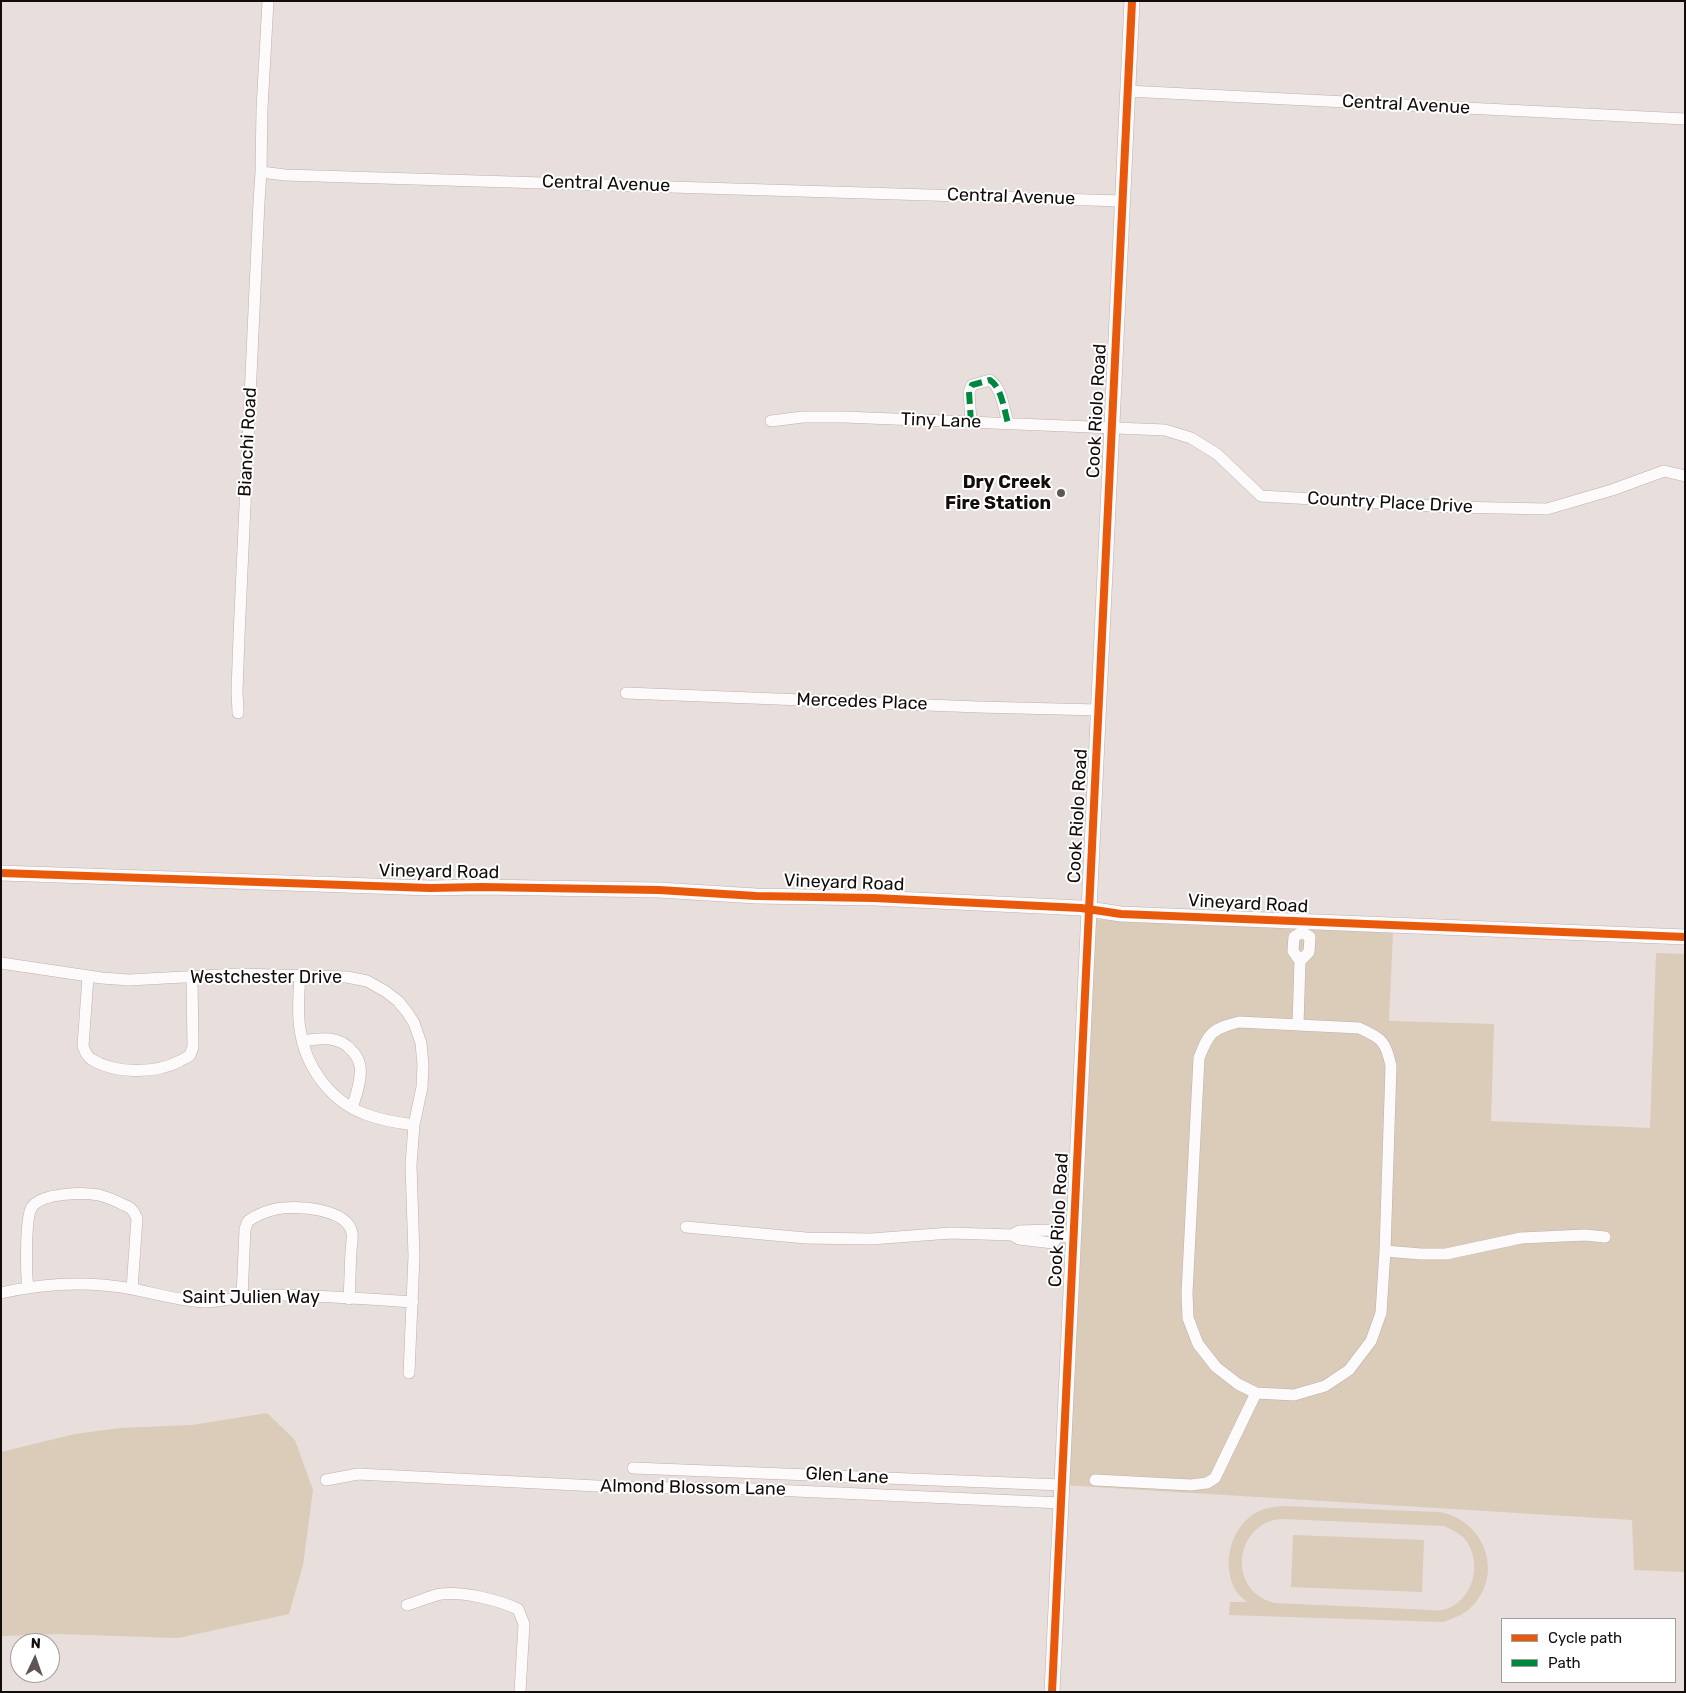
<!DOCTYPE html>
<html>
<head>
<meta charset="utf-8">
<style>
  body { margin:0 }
  #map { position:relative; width:1686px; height:1693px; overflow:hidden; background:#e8dedc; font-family:Rubik,sans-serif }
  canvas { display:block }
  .frame { position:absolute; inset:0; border:2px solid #120c0b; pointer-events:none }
  .legend { position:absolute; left:1501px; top:1618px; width:175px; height:65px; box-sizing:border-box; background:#fff; border:1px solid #a09e9d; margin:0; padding:6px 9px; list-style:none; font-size:15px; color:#120c0b }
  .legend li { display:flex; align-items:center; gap:10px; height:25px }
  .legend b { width:25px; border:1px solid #a09e9d }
  .north { position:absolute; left:10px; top:1633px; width:50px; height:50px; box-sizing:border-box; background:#fff; border:1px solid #a09e9d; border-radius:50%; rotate:3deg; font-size:14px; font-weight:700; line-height:20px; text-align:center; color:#120c0b }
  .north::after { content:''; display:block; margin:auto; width:18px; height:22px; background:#5d5654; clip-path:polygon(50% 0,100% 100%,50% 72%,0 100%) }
</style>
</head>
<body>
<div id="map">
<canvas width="1686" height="1693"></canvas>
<div class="frame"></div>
<ul class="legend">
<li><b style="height:6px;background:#e8590c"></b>Cycle path</li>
<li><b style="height:6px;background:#00873e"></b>Path</li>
</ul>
<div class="north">N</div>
</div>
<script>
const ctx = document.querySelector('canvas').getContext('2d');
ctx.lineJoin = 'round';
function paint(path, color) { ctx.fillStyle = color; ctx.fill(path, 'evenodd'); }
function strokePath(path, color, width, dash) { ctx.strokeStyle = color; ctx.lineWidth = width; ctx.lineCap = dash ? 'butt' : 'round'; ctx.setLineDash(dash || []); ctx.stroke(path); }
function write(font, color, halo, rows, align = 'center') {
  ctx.font = font + ' Rubik,sans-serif'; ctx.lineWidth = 4; ctx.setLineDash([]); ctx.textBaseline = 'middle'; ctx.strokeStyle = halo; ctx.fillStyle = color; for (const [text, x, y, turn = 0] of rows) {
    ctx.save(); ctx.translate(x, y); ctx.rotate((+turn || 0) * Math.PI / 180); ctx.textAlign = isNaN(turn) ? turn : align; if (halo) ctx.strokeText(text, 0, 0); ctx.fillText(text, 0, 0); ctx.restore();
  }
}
paint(new Path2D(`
  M1089 919 1393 933 1389 1021 1494 1024 1491 1121 1650 1128 1656 953 1685 954V1572L1634 1570 1632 1520 1062 1485Z
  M267 1413 295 1440 313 1490 303 1565 289 1614 178 1638 57 1634 1 1636V1452L75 1434 120 1428 192 1425Z
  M1283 1506 1440 1512C1487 1521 1506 1579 1467 1611 1460 1616 1451 1619 1443 1622L1229 1615 1230 1602H1247C1243 1599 1239 1595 1236 1591 1221 1565 1230 1527 1257 1512 1265 1508 1274 1507 1283 1506ZM1283 1519 1444 1526C1451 1529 1459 1533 1464 1538 1484 1561 1474 1602 1443 1610 1439 1611 1435 1610 1431 1610L1274 1603C1265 1600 1258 1597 1252 1590 1233 1568 1242 1533 1268 1522 1272 1520 1278 1519 1283 1519Z
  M1293 1535 1424 1540 1422 1592 1291 1587Z`), '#dbcbb9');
const street = new Path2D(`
  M268 1 262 109 261 172 285 175 1122 201
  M1127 91 1685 119
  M771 421 803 417H844L1165 430 1191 438 1217 454 1261 496 1451 507 1547 509 1612 490 1664 471 1685 476
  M971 422 969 392 972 385 990 380C1002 388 1004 410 1008 423
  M626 693 978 707 1099 710
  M238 713 237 691 239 636 259 202 261 172
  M1300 961 1309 952 1310 937 1302 932
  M1 963 102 978 129 980 239 974 347 977 367 981 385 991 398 1001 407 1012 414 1023 421 1043 423 1065 422 1087 414 1125 411 1165 414 1256 409 1373
  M300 975C299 993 297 1012 300 1029 305 1066 330 1101 365 1114 381 1120 398 1123 414 1125
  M88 977 83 1046C85 1051 86 1055 91 1059 115 1074 155 1074 180 1061 183 1059 188 1057 190 1055 191 1052 192 1050 193 1047L192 977
  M1239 1022 1359 1028C1382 1038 1386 1042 1391 1066L1385 1251 1381 1313 1371 1341 1349 1370 1325 1386 1294 1395 1256 1393 1238 1384 1216 1367 1198 1344 1188 1318 1187 1293 1199 1058C1209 1032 1212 1029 1239 1022Z
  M1298 1025 1300 961 1293 951 1294 937 1302 932
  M302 1041C321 1038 340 1035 353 1052 356 1055 359 1061 360 1066 362 1079 356 1096 352 1108
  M686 1227 806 1238 871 1239 951 1233 1012 1235
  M1058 1236 1053 1243 1019 1239 1012 1235 1019 1231 1051 1230 1058 1236 1072 1237
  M1385 1251 1421 1254H1446L1521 1238 1585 1235 1605 1237
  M28 1288C26 1274 25 1216 32 1207 42 1193 82 1192 99 1195 107 1197 116 1201 124 1205 127 1206 131 1208 133 1211 135 1213 135 1216 137 1218L132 1289
  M1 1293C44 1283 90 1281 133 1289 157 1294 180 1301 204 1302 223 1302 242 1296 261 1295 311 1294 363 1299 413 1302
  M242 1297 245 1229 248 1221C257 1215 266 1211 276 1209 296 1205 347 1208 352 1233 353 1239 351 1246 351 1252 350 1268 350 1283 349 1299
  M633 1468 1062 1485
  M326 1480 358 1474 617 1487 751 1489 1061 1503
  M1095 1480 1191 1485 1207 1483 1215 1478 1256 1393
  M407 1605C418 1602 430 1596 441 1594 463 1591 498 1600 518 1609L524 1624 520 1692`);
const secondary = new Path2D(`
  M1 873 430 888 481 887 659 890 756 896 874 898 1081 908 1121 914 1685 937
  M1052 1692 1132 1`);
strokePath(street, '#b9b2b1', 12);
strokePath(secondary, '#b9b2b1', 16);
strokePath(street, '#fcfafa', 11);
strokePath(secondary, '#fcfafa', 15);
strokePath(new Path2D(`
  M971 422 969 392 972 385 990 380C1002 388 1004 410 1008 423`), '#00873e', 6, [12, 6]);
strokePath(new Path2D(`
  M1 873 430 888 481 887 659 890 756 896 874 898 1081 908 1121 914 1685 937
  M1052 1692 1132 1`), '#e8590c', 8);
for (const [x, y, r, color] of [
  [1061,493,5,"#5d5654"]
]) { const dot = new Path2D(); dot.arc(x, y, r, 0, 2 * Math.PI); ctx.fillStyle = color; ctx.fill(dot); strokePath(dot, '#fff', 2); }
write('18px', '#120c0b', '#fff', [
  ["Central Avenue",1406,105,3],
  ["Central Avenue",606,184,2],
  ["Central Avenue",1011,197,2],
  ["Cook Riolo Road",1097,411,-87],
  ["Tiny Lane",941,421,2],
  ["Bianchi Road",248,442,-87],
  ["Country Place Drive",1390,503,3],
  ["Mercedes Place",862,702,2],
  ["Cook Riolo Road",1078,816,-87],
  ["Vineyard Road",439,872,1],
  ["Vineyard Road",844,883,2],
  ["Vineyard Road",1248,904,3],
  ["Westchester Drive",266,978],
  ["Cook Riolo Road",1059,1220,-87],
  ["Saint Julien Way",251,1298],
  ["Glen Lane",847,1476,3],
  ["Almond Blossom Lane",693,1488,1]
]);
write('bold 18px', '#120c0b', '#fff', [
  ["Dry Creek",1051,483],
  ["Fire Station",1051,504]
], 'right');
</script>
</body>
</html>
